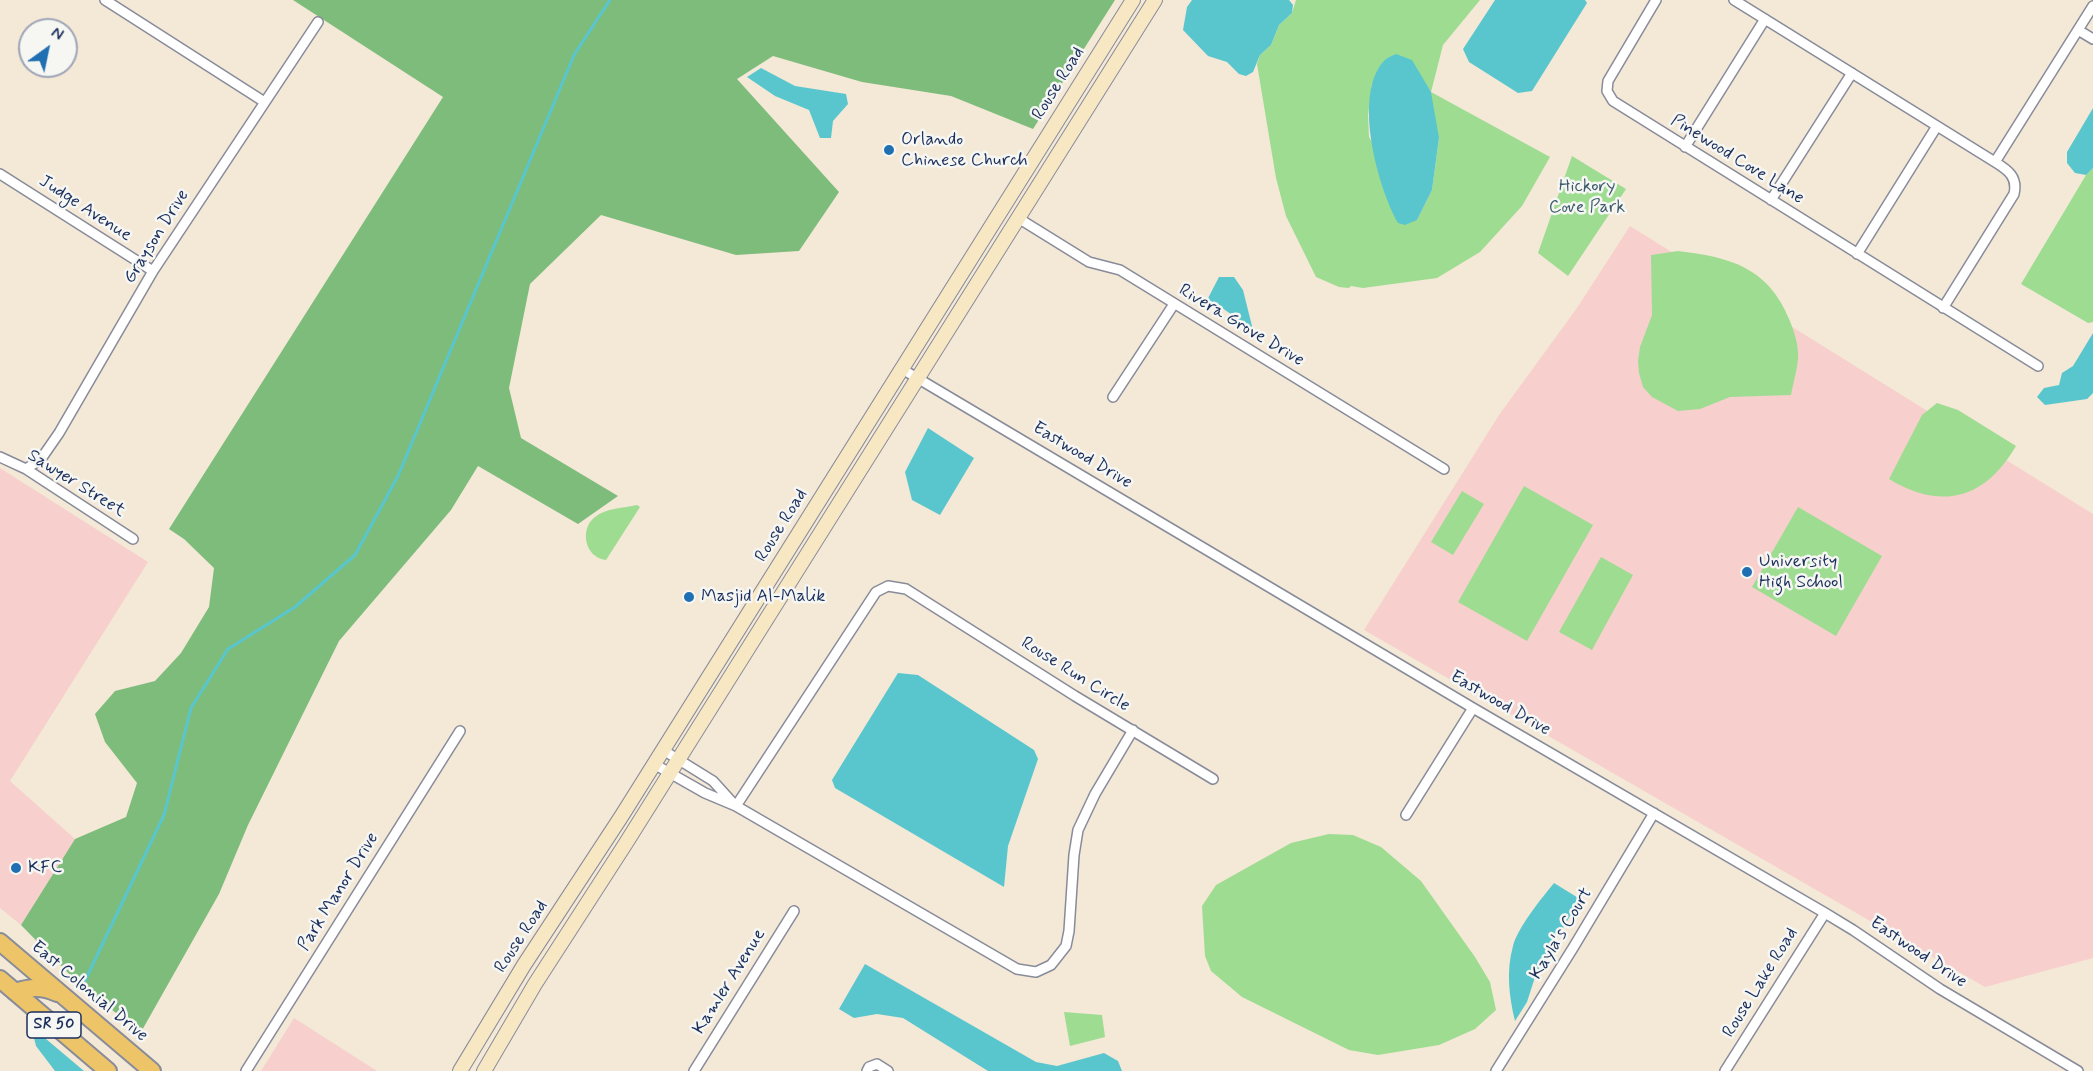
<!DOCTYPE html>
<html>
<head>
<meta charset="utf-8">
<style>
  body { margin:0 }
  #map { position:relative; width:2093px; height:1071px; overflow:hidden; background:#f4e8d7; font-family:Mynerve,sans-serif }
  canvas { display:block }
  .north { position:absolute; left:18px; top:18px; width:60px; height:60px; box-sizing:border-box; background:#f6f6f2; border:2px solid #9ea6b7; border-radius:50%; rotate:33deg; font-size:16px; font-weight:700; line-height:24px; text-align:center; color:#1b2f5e }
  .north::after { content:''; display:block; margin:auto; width:21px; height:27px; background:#1f6fb2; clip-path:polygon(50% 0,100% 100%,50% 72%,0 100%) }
</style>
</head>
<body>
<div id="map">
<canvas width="2093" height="1071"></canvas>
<div class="north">N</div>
</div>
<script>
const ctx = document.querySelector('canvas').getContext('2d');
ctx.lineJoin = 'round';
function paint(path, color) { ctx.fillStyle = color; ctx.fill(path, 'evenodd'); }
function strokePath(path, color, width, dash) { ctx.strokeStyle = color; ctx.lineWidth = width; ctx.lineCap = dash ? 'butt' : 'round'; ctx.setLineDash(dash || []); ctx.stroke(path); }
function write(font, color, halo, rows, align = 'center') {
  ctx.font = font + ' Mynerve,sans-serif'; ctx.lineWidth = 5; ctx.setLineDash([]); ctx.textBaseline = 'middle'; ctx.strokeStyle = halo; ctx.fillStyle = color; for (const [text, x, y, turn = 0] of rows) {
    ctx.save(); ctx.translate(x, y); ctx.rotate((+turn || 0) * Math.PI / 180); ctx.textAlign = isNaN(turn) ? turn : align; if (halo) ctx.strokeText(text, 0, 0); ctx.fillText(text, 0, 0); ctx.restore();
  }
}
paint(new Path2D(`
  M1630 226 2093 514V958L1985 987 1364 630 1499 415 1577 308Z
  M0 468 148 562 10 781 75 839 21 925 0 908Z
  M294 1018 377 1071H261Z`), '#f7d0cd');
paint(new Path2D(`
  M1296 0H1480L1443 45 1431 92 1550 157 1522 206 1480 252 1437 278 1363 288 1351 286 1349 288 1339 287 1316 277 1286 216 1276 178 1257 64 1260 55 1271 45 1279 25 1292 13ZM1372 83 1439 138 1432 190 1417 220 1369 137 1368 115Z
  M1572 156 1626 189 1568 276 1538 253Z
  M2093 168V322L2088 323 2021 284 2086 175Z
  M1678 251C1729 257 1768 267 1789 319 1794 331 1799 345 1798 359 1797 371 1793 383 1791 395L1730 397 1700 409 1678 411 1652 397 1643 387 1639 373 1638 361 1640 347 1652 315 1651 255Z
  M1937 403 1958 410 2016 446C1985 499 1942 511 1889 479L1922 415Z
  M1524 486 1593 525 1527 641 1458 602Z
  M1462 491 1484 504 1453 555 1431 542Z
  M637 505 640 507 606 560C585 558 579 529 595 517 606 508 624 508 637 505Z
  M1798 507 1882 556 1836 636 1752 587Z
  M1601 557 1633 575 1592 650 1559 632Z
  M1329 834 1353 835 1381 847 1421 881 1475 957 1490 982 1496 1010 1475 1029 1439 1045 1378 1055 1349 1050 1242 997 1211 971 1205 956 1202 906 1216 885 1291 843Z
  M1064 1012 1102 1015 1105 1037 1070 1046Z`), '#9edc92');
paint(new Path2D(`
  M293 0H1115L1033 129 951 96 862 82 773 56 737 79 839 192 799 251 736 255 601 215 530 284 509 388 521 438 618 496 578 524 478 466 451 510 339 641 248 825 219 894 141 1032 82 987 21 925 75 839 126 817 137 783 105 742 95 714 115 691 155 681 181 653 209 607 214 568 184 539 169 529 443 97Z`), '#7ebc7c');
paint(new Path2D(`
  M1192 0H1289L1293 5 1292 13 1279 25 1271 45 1260 55 1253 72 1246 76 1239 74 1227 62 1208 56 1183 30 1187 7Z
  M1495 0H1585L1587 3 1532 91 1518 93 1469 62 1463 49Z
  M1396 54 1412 60 1431 92 1439 138 1432 190 1417 220 1405 225 1398 223C1378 188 1352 95 1384 61 1386 58 1392 56 1396 54Z
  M761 68 795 86 846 94 848 104 833 121 831 138H820L809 110 775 96 747 77Z
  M2093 108V168L2086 175 2075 173 2067 163V152Z
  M1219 277H1234L1243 290 1255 338 1249 327 1218 305 1204 306Z
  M2093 333V393L2087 399 2045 405 2037 397 2044 388 2059 385 2062 373 2073 366Z
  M928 428 974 458 940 515 912 500 905 472Z
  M898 673 918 675 1034 750 1038 759 1008 846 1004 887 835 788 832 780Z
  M1554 883 1580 899 1536 974 1527 1002 1515 1021C1509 996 1506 971 1513 946 1518 927 1541 899 1554 883Z
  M865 964 1036 1062 1057 1066 1104 1053 1118 1061 1122 1071H988L903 1018 877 1014 854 1018 839 1009Z
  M39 1033 84 1071H55L36 1046 34 1038Z`), '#59c6ce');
strokePath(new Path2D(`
  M82 987 164 815 191 708 228 649 295 607 355 555 398 476 574 55 610 0`), '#59c6ce', 3);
const street = new Path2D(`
  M105 0 263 101
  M1656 0 1608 81 1607 91 1613 101 2038 366
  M1734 0 1995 162C2008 170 2018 177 2014 194L1943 308
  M2078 30 2093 39
  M1685 147 1765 19
  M1995 162 2093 6
  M0 174 153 271
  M1771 200 1852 73
  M1018 218 1089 262 1120 270 1444 469
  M1857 254 1937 126
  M902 369 1473 708 1825 913 1853 930 1940 989 2078 1071
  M1113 397 1174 304
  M0 457 26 469 133 539
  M26 469 41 459 59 433 153 271 318 22
  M663 750 713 781 732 802
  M654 764 705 793 736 806 1017 969 1036 972 1051 965 1066 946 1069 931 1074 855 1078 830 1095 794 1133 730
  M736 806 876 592 888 586 906 589 1075 696 1213 779
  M1406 815 1473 708
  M246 1071 460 731
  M694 1071 794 911
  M867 1071 869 1067 877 1064 888 1071
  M1496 1071 1573 948 1654 813
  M1725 1071 1825 913`);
const secondary = new Path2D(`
  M460 1071 524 965 621 817 1133 0
  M484 1071 535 984 626 843 1155 0`);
const highway = new Path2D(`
  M0 942 152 1071
  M0 979 108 1071
  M15 992C30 987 42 986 57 993`);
strokePath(street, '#888c9a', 12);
strokePath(secondary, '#888c9a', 16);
strokePath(highway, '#888c9a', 20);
strokePath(street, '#fff', 9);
strokePath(secondary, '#f8e7c3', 14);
strokePath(highway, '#eec469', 16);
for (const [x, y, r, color] of [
  [889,150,6,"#1f6fb2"],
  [1747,572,6,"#1f6fb2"],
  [689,597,6,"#1f6fb2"],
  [16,868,6,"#1f6fb2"]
]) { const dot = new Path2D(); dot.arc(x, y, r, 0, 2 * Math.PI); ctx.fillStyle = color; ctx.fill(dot); strokePath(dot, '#f6f6f2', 2); }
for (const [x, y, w] of [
  [54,1025,54]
]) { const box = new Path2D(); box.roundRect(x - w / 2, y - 13, w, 26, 4.5); ctx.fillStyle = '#f6f6f2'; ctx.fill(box); strokePath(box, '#1b2f5e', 1.5); }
write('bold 16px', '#1b2f5e', null, [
  ["SR 50",54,1025]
]);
write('18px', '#1b2f5e', '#f6f6f2', [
  ["Rouse Road",1059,84,-58],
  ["Pinewood Cove Lane",1737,160,32],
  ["Judge Avenue",85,209,33],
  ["Grayson Drive",157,237,-58],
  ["Rivera Grove Drive",1241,326,31],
  ["Eastwood Drive",1082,456,31],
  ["Sawyer Street",76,484,32],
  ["Rouse Road",782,526,-58],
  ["Rouse Run Circle",1075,675,32],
  ["Eastwood Drive",1500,704,30],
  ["Park Manor Drive",339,892,-58],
  ["Kayla's Court",1562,934,-59],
  ["Rouse Road",522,937,-57],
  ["Eastwood Drive",1918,953,34],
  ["Kamler Avenue",730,982,-58],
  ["Rouse Lake Road",1761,983,-58],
  ["East Colonial Drive",89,992,40]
]);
write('18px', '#1b2f5e', '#f6f6f2', [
  ["Orlando",901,140],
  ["Chinese Church",901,161],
  ["University",1759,562],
  ["High School",1759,583],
  ["Masjid Al-Malik",701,597],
  ["KFC",28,868]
], 'left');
write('18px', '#3c5a6b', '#f6f6f2', [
  ["Hickory",1587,187],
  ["Cove Park",1587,208]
]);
</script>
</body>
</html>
